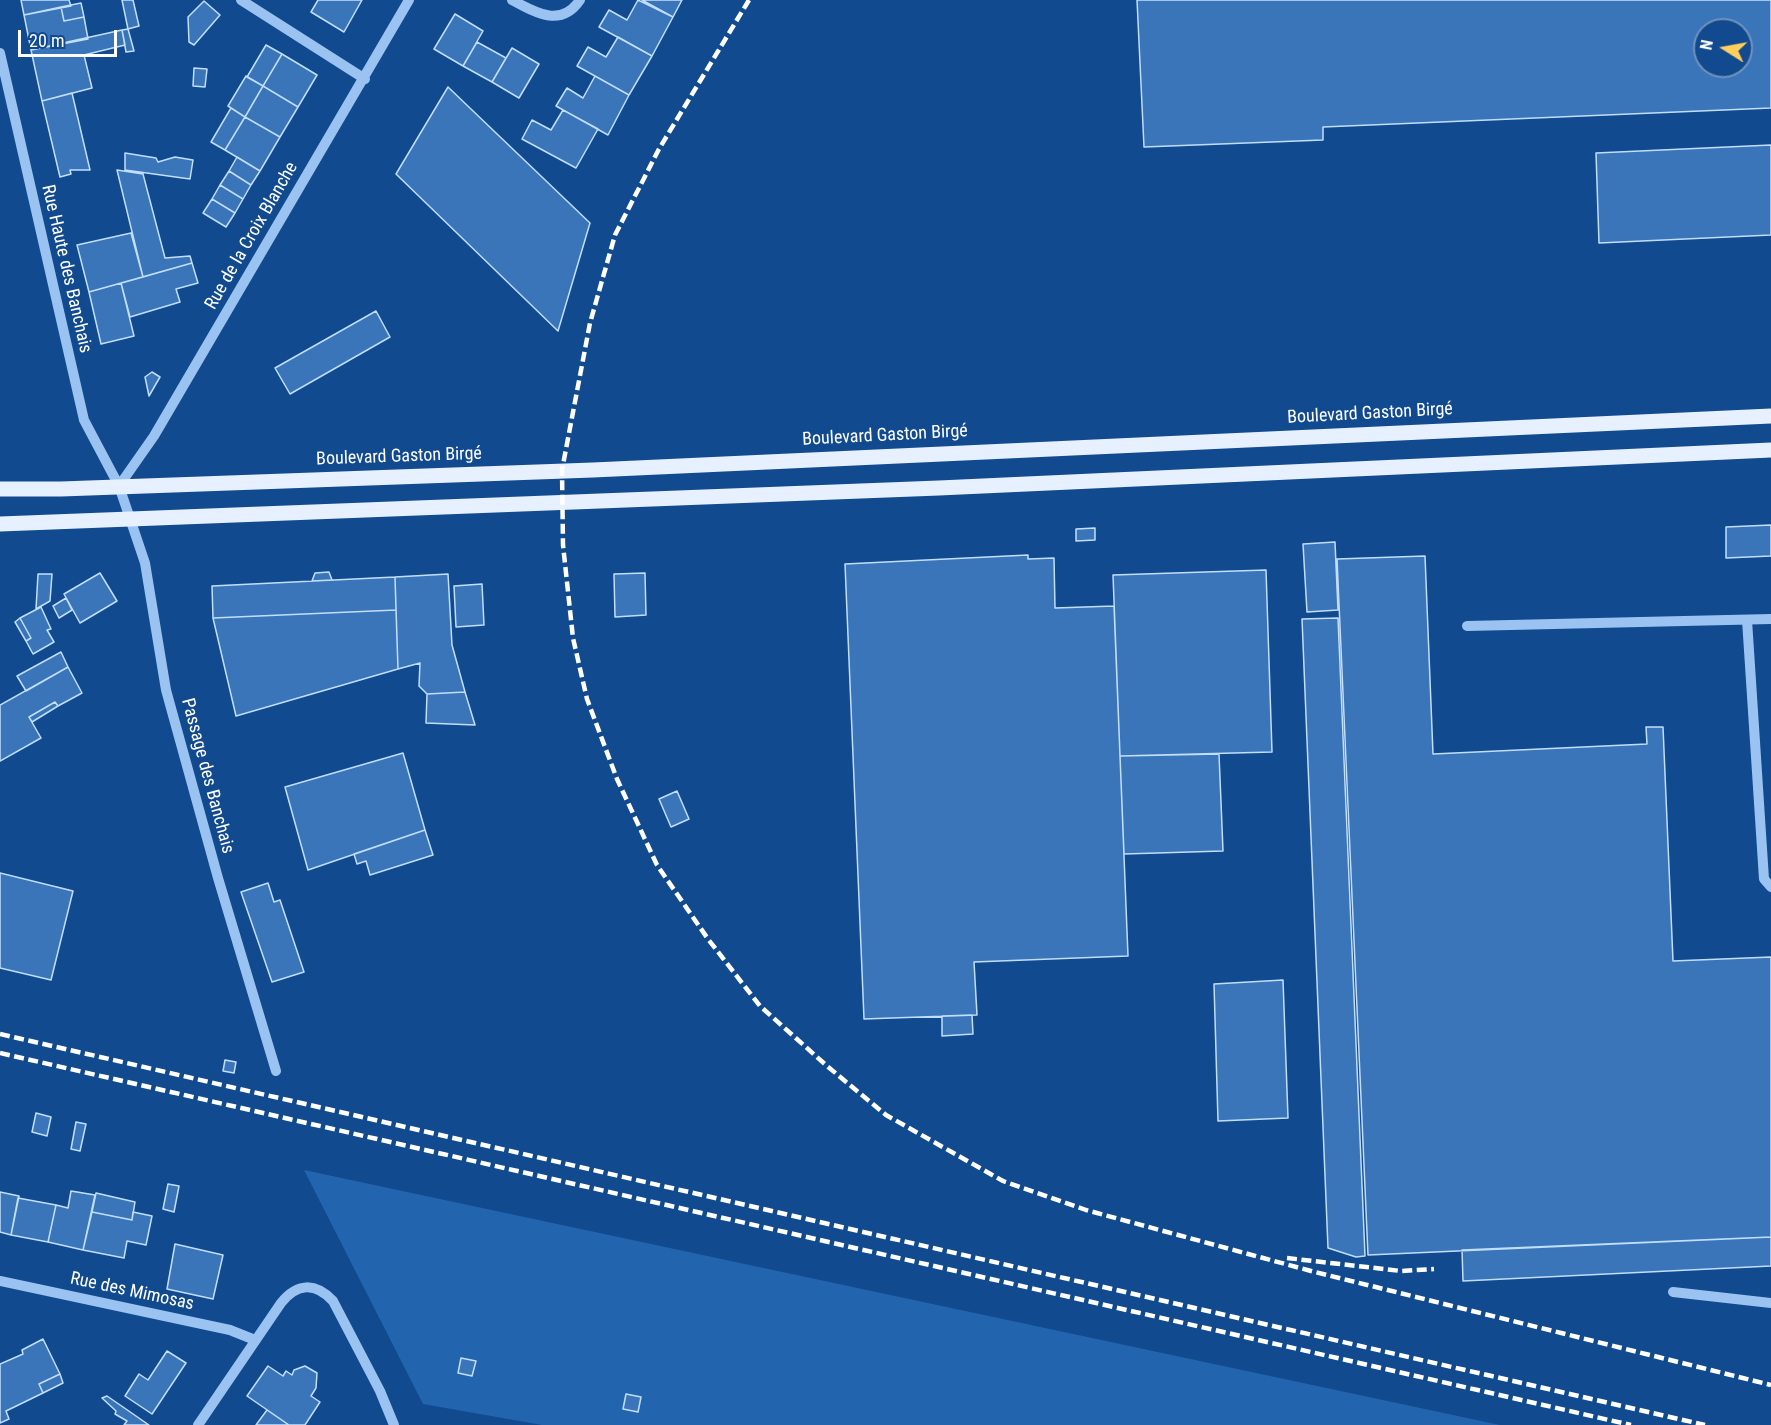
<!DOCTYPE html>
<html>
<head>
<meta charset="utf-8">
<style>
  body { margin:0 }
  #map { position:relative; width:1771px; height:1425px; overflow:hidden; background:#114a8f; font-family:"Roboto Condensed",sans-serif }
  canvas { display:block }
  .north { position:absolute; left:1693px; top:18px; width:60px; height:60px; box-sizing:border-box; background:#114a8f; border:2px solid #7092bc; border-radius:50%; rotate:281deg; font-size:16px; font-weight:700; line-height:24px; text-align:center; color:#fff }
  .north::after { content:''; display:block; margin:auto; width:21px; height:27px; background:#ffce5c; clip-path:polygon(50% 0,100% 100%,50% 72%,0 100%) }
  .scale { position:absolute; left:18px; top:30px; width:99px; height:27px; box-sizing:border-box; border:3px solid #fff; border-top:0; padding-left:8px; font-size:18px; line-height:21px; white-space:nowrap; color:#fff; -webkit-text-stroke:4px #114a8f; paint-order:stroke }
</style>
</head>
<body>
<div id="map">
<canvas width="1771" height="1425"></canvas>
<div class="north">N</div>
<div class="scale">20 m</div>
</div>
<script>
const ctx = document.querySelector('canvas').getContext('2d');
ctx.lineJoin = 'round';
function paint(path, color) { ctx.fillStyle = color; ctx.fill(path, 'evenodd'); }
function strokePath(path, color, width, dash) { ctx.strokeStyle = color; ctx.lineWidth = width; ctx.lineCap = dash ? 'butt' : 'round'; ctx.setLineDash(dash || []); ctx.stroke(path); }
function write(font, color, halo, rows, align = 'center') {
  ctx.font = font + ' "Roboto Condensed",sans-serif'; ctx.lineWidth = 6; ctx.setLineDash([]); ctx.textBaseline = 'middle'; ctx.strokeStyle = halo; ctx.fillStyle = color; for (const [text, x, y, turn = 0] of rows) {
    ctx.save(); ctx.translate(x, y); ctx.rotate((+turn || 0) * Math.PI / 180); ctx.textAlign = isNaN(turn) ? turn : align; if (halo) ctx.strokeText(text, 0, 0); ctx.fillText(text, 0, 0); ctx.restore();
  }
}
paint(new Path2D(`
  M304 1170 1500 1425H542L423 1404Z`), '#2364ae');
const building = new Path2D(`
  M21 0H69L71 6 24 15Z
  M122 0H133L139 26 128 29Z
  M318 0H362L344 32 311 12Z
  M638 0 673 17 652 56 599 27 609 10 627 20Z
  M642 0H682L673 17Z
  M1137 0H1771V108L1323 127V140L1144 147ZM1705 30H1741V66H1705Z
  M204 1 220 15 194 45 189 42 188 17Z
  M81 3 84 17 64 21 61 7Z
  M61 7 64 21 84 17 88 39 31 50 24 15Z
  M455 14 483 31 463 66 434 49Z
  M128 29 134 51 126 52 122 30Z
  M122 30 125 45 84 55 92 88 42 101 31 50Z
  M618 37 652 56 629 95 577 66 588 47 606 57Z
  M477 42 506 58 492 82 463 66Z
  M266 45 282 54 263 86 247 77Z
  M512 48 539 64 519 98 492 82Z
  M282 54 317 75 298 107 263 86Z
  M194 68 207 69 205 87 193 86Z
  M246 76 263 86 245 117 228 106Z
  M595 76 629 95 608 135 556 106 567 88 583 98Z
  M263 86 298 107 280 137 245 117Z
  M448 87 590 223 558 331 396 174Z
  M72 93 90 170H70L71 174 60 177 42 101Z
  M231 108 245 117 225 150 211 142Z
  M563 110 598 129 576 168 522 139 532 120 551 130Z
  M245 117 280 137 260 171 225 150Z
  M1771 145V235L1599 243 1596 153Z
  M125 153 156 158 158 162 175 157 193 160 190 179 125 170Z
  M237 157 260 171 251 185 229 171Z
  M117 170 143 174 165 258 190 256 192 263 143 277Z
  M229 171 251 185 243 199 220 185Z
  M220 185 243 199 235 213 212 199Z
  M212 199 235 213 226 227 203 213Z
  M131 233 143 277 89 292 77 245Z
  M192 263 198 283 176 289 180 302 130 317 121 283Z
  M121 283 134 336 101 344 89 292Z
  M376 311 390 337 290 394 275 368Z
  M152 372 160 377 149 396 145 377Z
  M1771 525V556L1726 558V527Z
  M1095 528V540L1076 541V529Z
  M1335 542 1338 610 1307 612 1303 544Z
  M1028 555V559L1054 558 1055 608 1114 606 1128 956 974 962 977 1015 864 1019 845 564Z
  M1425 556 1433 754 1647 744 1646 727H1663L1673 961 1771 957V1237L1368 1255 1337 559Z
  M1266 570 1272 752 1120 756 1113 575Z
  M329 572 332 580 312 581 315 573Z
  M100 573 117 601 80 623 64 594Z
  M645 573 646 615 615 617 614 574Z
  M38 574H52L50 601 36 609Z
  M448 574 452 645 465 692 427 694 419 686 420 663 398 669 395 577Z
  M395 577 396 610 213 618 212 586Z
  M482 584 484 625 456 627 454 586Z
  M66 598 72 610 59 618 53 606Z
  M41 607 51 629 47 630 54 642 33 654 26 641 31 638 20 618Z
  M396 610 398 669 236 716 213 618Z
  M20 618 31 638 26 641 15 622Z
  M1338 618 1365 1256 1356 1257 1328 1248 1302 619Z
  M61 652 68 667 26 691 17 676Z
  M68 667 82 693 58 706 55 702 29 717 41 738 0 761V705Z
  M465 692 475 725 426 723 427 694Z
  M55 702 58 706 32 722 29 717Z
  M403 753 425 830 308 870 285 787Z
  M1219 754 1223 851 1124 854 1120 756Z
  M677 791 689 819 671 827 659 799Z
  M425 830 433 855 370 875 366 861 357 864 354 854Z
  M0 873 73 891 51 980 0 968Z
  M268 883 274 902 280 900 304 972 272 982 241 892Z
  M1283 980 1288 1118 1218 1121 1214 984Z
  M972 1015 973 1034 942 1036V1016Z
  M225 1060 236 1062 234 1073 223 1071Z
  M36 1113 51 1117 47 1136 32 1132Z
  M76 1122 86 1124 80 1151 71 1149Z
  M168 1184 179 1186 174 1212 163 1209Z
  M71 1191 95 1195 83 1250 48 1242 56 1205 68 1208Z
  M0 1192 19 1196 11 1235 0 1232Z
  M96 1193 135 1202 132 1220 92 1212Z
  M18 1198 56 1205 48 1242 11 1235Z
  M92 1212 132 1220 133 1212 152 1216 146 1245 127 1241 124 1258 83 1250Z
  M1771 1237V1266L1463 1281 1462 1250Z
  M175 1244 223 1255 213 1299 167 1289Z
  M43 1339 60 1374 39 1384 43 1393 6 1411 9 1419 0 1423V1364L23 1354 22 1350Z
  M167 1351 186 1363 152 1414 125 1396 139 1374 148 1380Z
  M461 1358 476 1361 472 1376 458 1373Z
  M268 1366 283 1376 286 1371 292 1375 294 1370 305 1366 317 1373 316 1388 311 1396 320 1402 305 1425H289L247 1396Z
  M60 1374 63 1383 43 1393 39 1384Z
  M626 1394 641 1397 638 1412 623 1409Z
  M107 1396 123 1407 149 1425H124L127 1421 115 1414 116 1411 102 1398Z
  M267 1410 289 1425H256Z`);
paint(building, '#3a74b9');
strokePath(building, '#c2defd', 1.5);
strokePath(new Path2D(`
  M241 0 365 79
  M512 0C536 13 561 28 580 0
  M0 53 84 420 119 486 145 563 166 690 218 878 276 1071
  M119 486 154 436 409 0
  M1747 620 1764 879 1771 887
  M1467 626 1771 619
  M0 1281 230 1330 255 1340
  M1673 1292 1771 1303
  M198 1425 281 1303C297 1283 315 1282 333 1301L380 1391 394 1425`), '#9bc3f2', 10);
strokePath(new Path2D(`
  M0 489H61L593 470 1771 416
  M0 524 939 488 1771 450`), '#e6f0ff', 15);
strokePath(new Path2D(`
  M749 0 659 149 615 235 590 323 562 470 563 545 573 638 587 699 617 779 657 865 708 939 760 1006 827 1066 886 1115 1003 1181 1086 1210 1311 1271 1771 1385
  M0 1034 1705 1425
  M0 1053 1631 1425
  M1287 1258 1401 1271 1434 1269`), '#fff', 4.5, [10, 4.5]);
write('18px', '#fff', '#114a8f', [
  ["Rue de la Croix Blanche",252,236,-60],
  ["Rue Haute des Banchais",66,269,77],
  ["Boulevard Gaston Birgé",1370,414,-3],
  ["Boulevard Gaston Birgé",885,436,-3],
  ["Boulevard Gaston Birgé",399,457,-2],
  ["Passage des Banchais",207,776,75],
  ["Rue des Mimosas",132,1292,12]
]);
</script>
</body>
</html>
